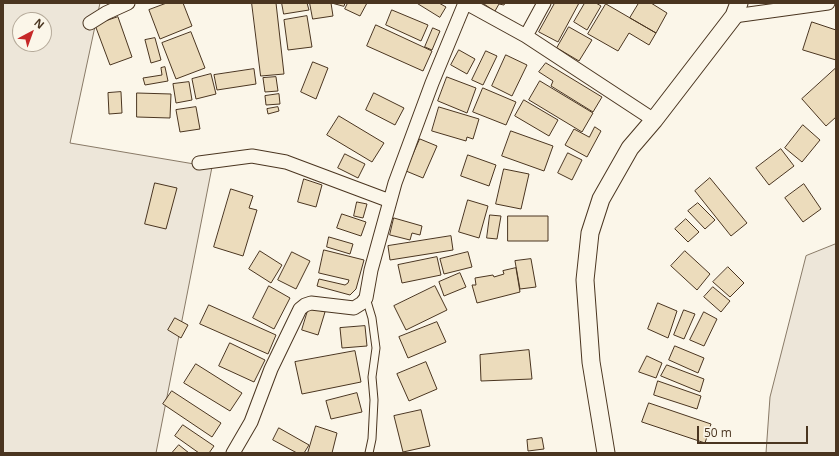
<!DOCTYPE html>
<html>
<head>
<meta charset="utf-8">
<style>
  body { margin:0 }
  #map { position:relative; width:839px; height:456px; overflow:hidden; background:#fbf6e9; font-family:"Open Sans",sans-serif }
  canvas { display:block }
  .frame { position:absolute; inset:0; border:4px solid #4a3520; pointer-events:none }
  .north { position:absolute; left:12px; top:12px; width:40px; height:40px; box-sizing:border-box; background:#fbf6e9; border:1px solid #b4a999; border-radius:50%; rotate:41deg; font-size:11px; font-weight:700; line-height:16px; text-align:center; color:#4a3520 }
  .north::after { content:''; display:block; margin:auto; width:14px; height:18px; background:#c62828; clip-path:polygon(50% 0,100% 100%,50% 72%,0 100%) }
  .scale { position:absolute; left:697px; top:426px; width:111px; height:18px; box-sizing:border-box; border:2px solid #4a3520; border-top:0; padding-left:5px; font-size:12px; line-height:14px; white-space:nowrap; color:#4a3520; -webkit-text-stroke:3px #fbf6e9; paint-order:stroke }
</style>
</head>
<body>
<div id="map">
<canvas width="839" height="456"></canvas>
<div class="frame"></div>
<div class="north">N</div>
<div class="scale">50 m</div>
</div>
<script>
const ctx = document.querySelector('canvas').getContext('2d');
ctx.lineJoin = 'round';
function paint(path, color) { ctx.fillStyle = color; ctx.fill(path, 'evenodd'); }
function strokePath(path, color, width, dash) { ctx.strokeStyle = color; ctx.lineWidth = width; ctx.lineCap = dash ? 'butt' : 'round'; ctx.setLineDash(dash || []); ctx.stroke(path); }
const green = new Path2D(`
  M3 3H100L70 143 212 167 156 453H3ZM20 20H44V44H20Z
  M836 244V453H766L770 397 806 256Z`);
paint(green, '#ede6d9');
strokePath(green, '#887966', 1);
const building = new Path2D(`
  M167 3H183L192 26 160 39 149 10Z
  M252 3H276L284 74 261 76Z
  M282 3H307L309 10 284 14Z
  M310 3H331L333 16 313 19Z
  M332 3H345L344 6Z
  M348 3H367L360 16 345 9Z
  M417 3H439L446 7 440 17Z
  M483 3H505L504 5 499 4 495 11Z
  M555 3H579L558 42 539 32Z
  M585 3H596L601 6 587 30 574 22Z
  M639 3H651L667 13 656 33 630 18Z
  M606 4 656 33 649 45 629 33 618 51 588 34Z
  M392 10 428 25 421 41 386 25Z
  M307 16 312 47 288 50 284 20Z
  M118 17 132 57 110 65 95 25Z
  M812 22 836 30V60L803 50Z
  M376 25 432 51 423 71 367 46Z
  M569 27 592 40 579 61 557 48Z
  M433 28 440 31 432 50 425 47Z
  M191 32 205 68 176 79 162 43Z
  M155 38 161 60 151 63 145 40Z
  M459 50 475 59 467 74 451 65Z
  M486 51 497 56 483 85 472 80Z
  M506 55 527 65 512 96 492 86Z
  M313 62 328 68 316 99 301 92Z
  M546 63 602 97 593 112 551 86 553 81 539 72Z
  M165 67 168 81 145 85 143 78 162 75 161 68Z
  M836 68V117L826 126 802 99Z
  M254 69 256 84 217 90 214 75Z
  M211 74 216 94 196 99 192 79Z
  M276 77 278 91 265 92 263 78Z
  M447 77 476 88 467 113 438 101Z
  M540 81 593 113 582 132 529 100Z
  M189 82 192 100 176 103 173 84Z
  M483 88 516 102 506 125 473 112Z
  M121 92 122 113 109 114 108 93Z
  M137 93 171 94 170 118 137 117Z
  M374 93 404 108 395 125 366 110Z
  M279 94 280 104 266 105 265 96Z
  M524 100 558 120 549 136 515 116Z
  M196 107 200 129 180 132 176 110Z
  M278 107 279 111 268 114 267 109Z
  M439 107 479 119 473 139 467 137 466 141 432 131Z
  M339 116 384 143 372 162 327 135Z
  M803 125 820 140 802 162 785 148Z
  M595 127 601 131 587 157 565 145 574 129 589 137Z
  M511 131 553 146 544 171 502 156Z
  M420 139 437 146 423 178 406 171Z
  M781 149 794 166 769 185 756 168Z
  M568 153 582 160 572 180 558 173Z
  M345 154 365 164 358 178 338 168Z
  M468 155 496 165 489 186 461 176Z
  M504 169 529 174 521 209 496 204Z
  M710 178 747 223 731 236 695 191Z
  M304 179 322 185 316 207 298 202Z
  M155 183 177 188 166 229 145 224Z
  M804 184 821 209 803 222 785 198Z
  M231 189 253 196 249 208 257 210 243 256 214 247Z
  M468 200 488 206 479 238 459 232Z
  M357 202 367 204 363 218 354 216Z
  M698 203 715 220 705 229 688 211Z
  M342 214 366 222 361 236 337 228Z
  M490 215 501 216 497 239 487 238Z
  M508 216H548V241H508Z
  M394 218 422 226 420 235 412 233 410 240 390 235Z
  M686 219 699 232 688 242 675 229Z
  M451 236 453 250 390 260 388 246Z
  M329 237 353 244 350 254 327 247Z
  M324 250 364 260 356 289 350 295 317 286 319 279 345 285 348 283 349 280 319 273Z
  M260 251 282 265 271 283 249 269Z
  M685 251 710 274 697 290 671 266Z
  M292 252 310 261 296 289 278 280Z
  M468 252 472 267 444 274 440 259Z
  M437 257 441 275 402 283 398 265Z
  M531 259 536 287 520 289 515 261Z
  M728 267 744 283 730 297 713 282Z
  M516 268 520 292 477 303 472 285H476L475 278 493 275 494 277 504 274 503 271Z
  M460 273 466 287 444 296 439 282Z
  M269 286 290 298 274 329 253 318Z
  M435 286 447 310 406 330 394 306Z
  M713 287 730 301 721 312 704 297Z
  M658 303 677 311 668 338 648 329Z
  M209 305 276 335 268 354 200 324Z
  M309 307 325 312 318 335 302 330Z
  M684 310 695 314 684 339 674 335Z
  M704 312 717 319 704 346 690 340Z
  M175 318 188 325 181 338 168 330Z
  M437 322 446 342 408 358 399 337Z
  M365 326 367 346 342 348 340 328Z
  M230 343 265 360 254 382 219 366Z
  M675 346 704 358 698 373 669 360Z
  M529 350 532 379 481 381 480 355Z
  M355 351 361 382 302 394 295 362Z
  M647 356 662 363 656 378 639 372Z
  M426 362 437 389 409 401 397 374Z
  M196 364 242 393 230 411 184 383Z
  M667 365 704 379 700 392 661 376Z
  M658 381 701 396 697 409 654 395Z
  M172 391 221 423 212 437 163 404Z
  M357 393 362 412 331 419 326 401Z
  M649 403 711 424 705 443 642 422Z
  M421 410 430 446 403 452 394 416Z
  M183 425 214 446 209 453H199L175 436Z
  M316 426 337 433 332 453H308Z
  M279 428 309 445 304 453H297L273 440Z
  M542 438 544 449 528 451 527 440Z
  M179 445 189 453H172Z`);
paint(building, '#ecdcbc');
strokePath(building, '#4a3520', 1);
const service = new Path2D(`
  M366 298 372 318 376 348 372 377 374 400 372 439 369 453`);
const minor = new Path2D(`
  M466 3 526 36 654 120
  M734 16 828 3
  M90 23 106 13 128 3
  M526 36 544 3
  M199 163 252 156 286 162 390 201
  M233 453 251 422 271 369 300 309 305 305 311 303 354 308 362 303 366 298 371 270 395 183 432 83 465 3`);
const tertiary = new Path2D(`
  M606 453 591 362 585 280 590 233 601 199 630 148 654 120 734 16 739 3`);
strokePath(service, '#4a3520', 9);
strokePath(minor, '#4a3520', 15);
strokePath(tertiary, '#4a3520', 19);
strokePath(service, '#fbf6e9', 7);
strokePath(minor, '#fbf6e9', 13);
strokePath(tertiary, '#fbf6e9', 17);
</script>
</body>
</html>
